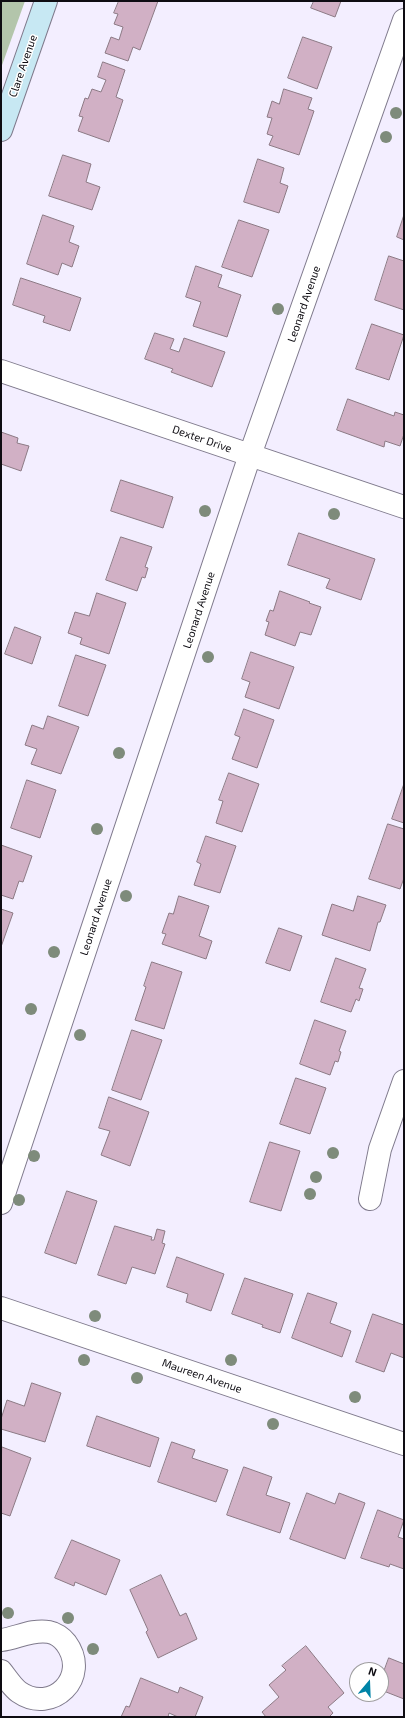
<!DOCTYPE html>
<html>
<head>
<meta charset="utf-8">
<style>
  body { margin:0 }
  #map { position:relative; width:405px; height:1718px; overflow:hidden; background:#f3eeff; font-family:"Exo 2",sans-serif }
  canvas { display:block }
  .frame { position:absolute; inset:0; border:2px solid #0e0c12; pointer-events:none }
  .north { position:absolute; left:349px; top:1662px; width:40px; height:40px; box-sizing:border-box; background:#fff; border:1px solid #9f9ea0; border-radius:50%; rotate:19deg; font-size:11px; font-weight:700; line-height:16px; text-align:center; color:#0e0c12 }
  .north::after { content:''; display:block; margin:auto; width:14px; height:18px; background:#0084a7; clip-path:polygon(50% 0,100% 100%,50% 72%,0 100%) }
</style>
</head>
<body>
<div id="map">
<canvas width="405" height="1718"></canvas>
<div class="frame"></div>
<div class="north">N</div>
</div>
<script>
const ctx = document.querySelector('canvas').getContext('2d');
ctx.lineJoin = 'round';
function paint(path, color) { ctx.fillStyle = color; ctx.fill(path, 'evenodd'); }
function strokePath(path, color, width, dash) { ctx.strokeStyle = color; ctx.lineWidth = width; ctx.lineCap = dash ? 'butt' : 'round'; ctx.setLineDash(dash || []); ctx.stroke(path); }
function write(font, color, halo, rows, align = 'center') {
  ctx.font = font + ' "Exo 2",sans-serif'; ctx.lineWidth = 3; ctx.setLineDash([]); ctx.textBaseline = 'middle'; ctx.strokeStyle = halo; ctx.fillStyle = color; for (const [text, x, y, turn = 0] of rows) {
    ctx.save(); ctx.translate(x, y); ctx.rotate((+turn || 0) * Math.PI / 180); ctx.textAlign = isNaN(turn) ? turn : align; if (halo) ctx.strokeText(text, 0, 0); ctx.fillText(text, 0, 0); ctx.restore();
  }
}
paint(new Path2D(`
  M1 1H25L1 68Z`), '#b3c5ab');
const building = new Path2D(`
  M119 1H158L140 50 133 47 128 61 105 53 111 37 119 40 123 27 114 24 118 14 114 13Z
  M314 1H341L335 17 311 8Z
  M303 37 332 47 317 89 288 78Z
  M103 62 125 70 116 97 123 100 109 142 78 131 83 117 79 116 85 98 88 99 92 89 101 92 106 80 98 77Z
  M284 89 312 98 308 109 314 111 299 155 269 145 273 136 267 134 272 118 267 117 272 101 279 104Z
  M63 155 91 164 86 182 100 187 92 210 49 196Z
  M258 159 284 168 280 183 288 186 279 213 244 202Z
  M43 215 74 226 69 242 79 246 72 267 62 263 58 275 27 264Z
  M404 215V240L397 237Z
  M239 220 269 230 252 277 222 267Z
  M389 256 404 261V310L375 300Z
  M196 266 222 275 218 287 241 295 227 337 193 326 201 302 186 297Z
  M21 278 81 298 70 331 43 322 45 316 13 305Z
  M372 324 404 335 389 380 356 369Z
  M155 333 174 339 170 349 179 352 184 338 225 352 212 387 171 372 173 369 145 359Z
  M348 399 394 416 395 412 404 415V434L400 446 385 441 384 447 337 430Z
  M1 432 18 438 17 443 29 446 21 471 1 464Z
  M121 480 173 497 163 528 111 511Z
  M299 533 375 559 361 600 326 588 330 579 288 565Z
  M121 537 152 547 145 567 148 568 145 578 142 577 137 591 106 580Z
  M280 591 310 602 309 603 321 607 311 635 300 632 295 646 265 635 269 622 266 621 270 610 273 611Z
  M97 593 126 603 109 654 80 644 82 638 68 633 75 612 89 616Z
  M15 627 41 637 32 664 5 654Z
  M251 652 294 667 279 709 245 697 250 682 242 679Z
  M76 655 106 665 88 716 59 706Z
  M244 709 274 720 257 768 232 759 240 737 235 735Z
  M48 716 79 727 61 774 31 764 37 749 25 745 32 725 43 729Z
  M229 773 259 784 242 832 216 823 223 801 219 800Z
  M27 780 56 790 40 838 11 828Z
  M404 784V823L392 819Z
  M388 824 404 829V878L400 889 369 879Z
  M206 836 236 846 220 893 194 885 201 864 197 862Z
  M1 845 32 856 23 882 19 881 13 899 1 895Z
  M179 896 209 906 199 936 212 941 206 959 162 944 166 934 162 933 169 913 173 914Z
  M358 896 386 905 380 922H378L370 951 322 935 332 904 353 911Z
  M1 909 13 913 1 947Z
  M279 928 302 936 290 971 266 963Z
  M336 958 366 969 359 988 363 989 359 1001 356 999 351 1012 321 1002Z
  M152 962 182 972 164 1029 135 1020 146 987 144 986Z
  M315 1020 346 1031 339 1051 341 1052 338 1062 335 1061 330 1075 300 1064Z
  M132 1030 162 1040 141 1100 112 1090Z
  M296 1078 326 1088 310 1134 280 1124Z
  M109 1097 149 1112 130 1166 101 1155 110 1131 99 1128Z
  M270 1142 300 1151 281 1211 250 1202Z
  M67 1191 97 1201 76 1264 45 1253Z
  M115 1226 152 1237 151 1240H154L157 1229 165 1231 162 1243 165 1244 155 1274 132 1267 126 1284 98 1275Z
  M177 1257 224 1274 211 1311 186 1302 188 1294 167 1287Z
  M245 1278 293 1294 280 1333 262 1327 263 1325 232 1314Z
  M308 1293 337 1303 330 1323 351 1331 342 1357 292 1338Z
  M373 1314 404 1325V1358L391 1353 384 1372 356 1362Z
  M32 1383 61 1393 45 1442 1 1429V1419L7 1400 24 1406Z
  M97 1416 159 1438 150 1467 87 1446Z
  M172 1442 195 1450 192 1458 228 1470 216 1502 158 1482Z
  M2 1447 31 1458 10 1516 1 1513Z
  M244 1467 272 1477 266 1495 290 1503 280 1533 227 1515Z
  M307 1493 335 1504 339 1493 365 1503 345 1559 290 1539Z
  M378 1510 404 1520 398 1537 404 1539V1569L390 1564 389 1567 361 1558Z
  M72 1540 120 1560 106 1595 75 1582 74 1586 55 1578Z
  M161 1575 180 1616 186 1613 197 1639 158 1658 146 1632 148 1630 130 1590Z
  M306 1646 344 1693 328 1707 333 1713 329 1717H266L262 1712 279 1697 269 1685 286 1670 282 1666Z
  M389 1658 404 1664V1699L381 1690V1679Z
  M141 1678 178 1693 180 1687 203 1697 195 1717H178L169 1713 168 1717H121L126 1706 129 1707Z`);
paint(building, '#d1b0c5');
strokePath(building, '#8c7a85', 1);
const street = new Path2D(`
  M1 371 404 507
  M370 1199 380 1149 404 1081
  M1 1203 250 455 404 20
  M1 1308 404 1444
  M1 1640C17 1638 32 1629 49 1632 55 1633 62 1638 66 1643 91 1677 52 1715 19 1692 12 1687 6 1677 1 1671`);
const secondary = new Path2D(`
  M1 130 46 1`);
strokePath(street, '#7f7a8c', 24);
strokePath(secondary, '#7f7a8c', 24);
strokePath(street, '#fff', 22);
strokePath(secondary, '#c7e8f3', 22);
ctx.fillStyle = '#7e8b7b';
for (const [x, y] of [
  [396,113],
  [386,137],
  [278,309],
  [205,511],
  [334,514],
  [208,657],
  [119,753],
  [97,829],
  [126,896],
  [54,952],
  [31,1009],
  [80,1035],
  [333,1153],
  [34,1156],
  [316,1177],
  [310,1194],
  [19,1200],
  [95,1316],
  [84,1360],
  [231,1360],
  [137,1378],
  [355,1397],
  [273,1424],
  [8,1613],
  [68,1618],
  [93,1649]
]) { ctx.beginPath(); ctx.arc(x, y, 6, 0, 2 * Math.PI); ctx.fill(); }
write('11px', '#0e0c12', '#fff', [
  ["Clare Avenue",23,66,-71],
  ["Leonard Avenue",304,304,-71],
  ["Dexter Drive",202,439,19],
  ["Leonard Avenue",199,610,-72],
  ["Leonard Avenue",96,917,-72],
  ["Maureen Avenue",202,1376,19]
]);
</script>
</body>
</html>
